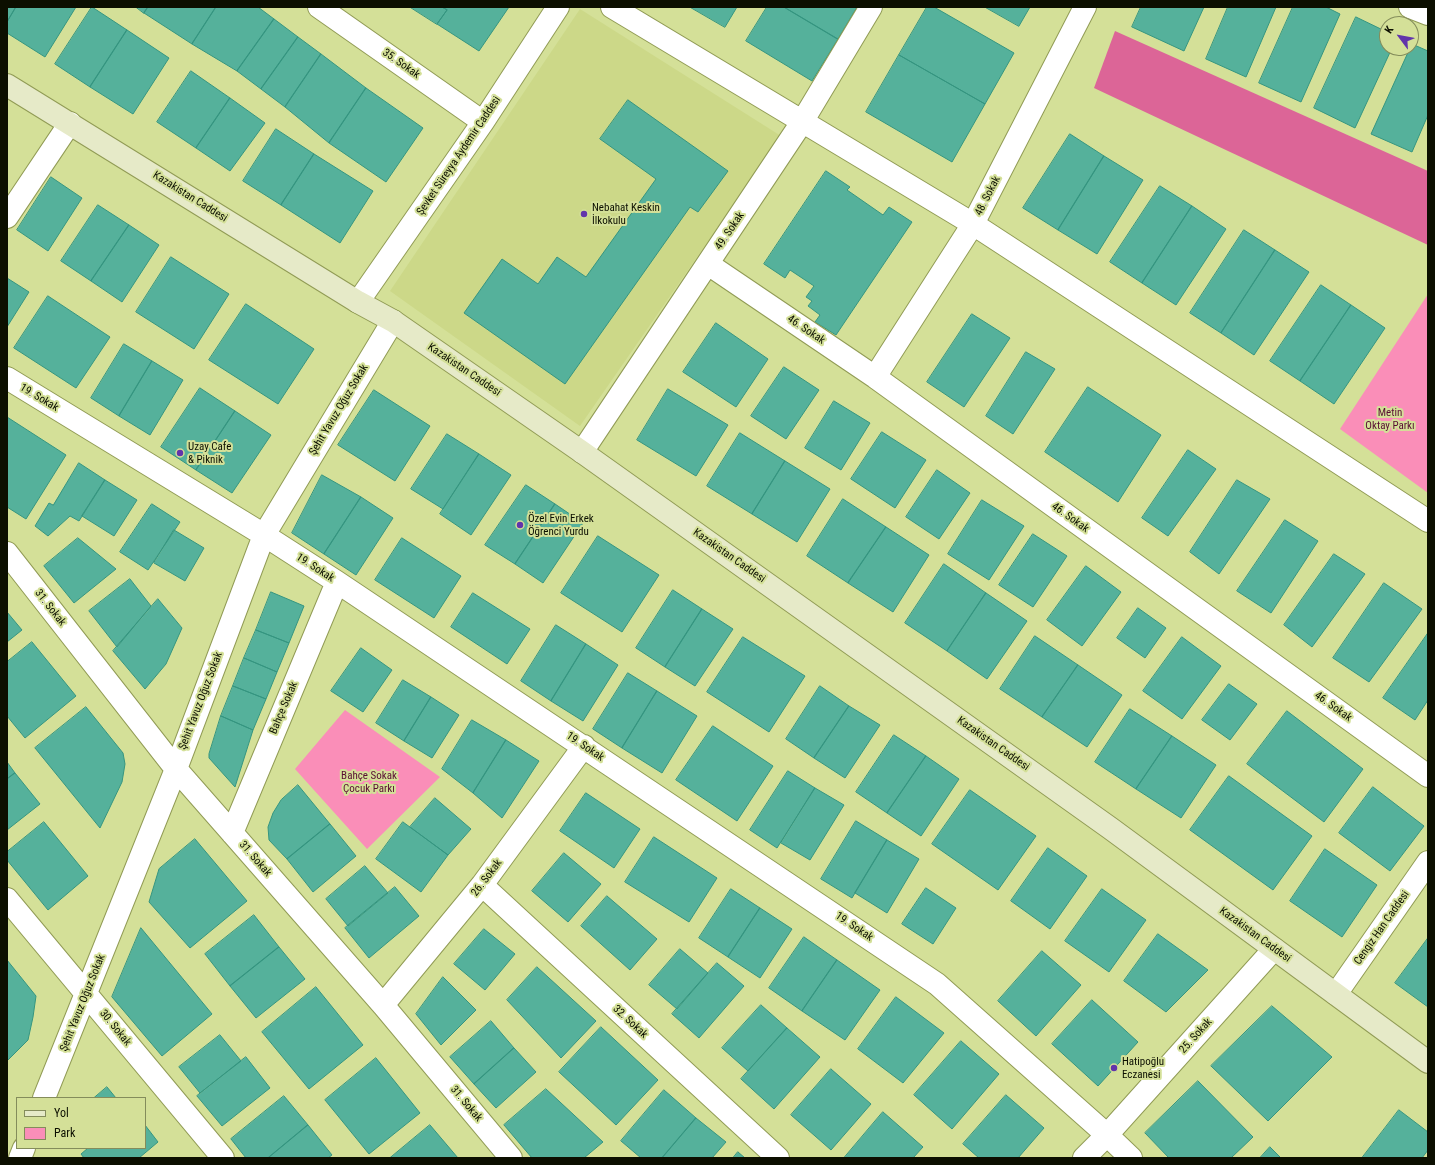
<!DOCTYPE html>
<html>
<head>
<meta charset="utf-8">
<style>
  body { margin:0 }
  #map { position:relative; width:1435px; height:1165px; overflow:hidden; background:#d4e098; font-family:"Roboto Condensed",sans-serif }
  canvas { display:block }
  .frame { position:absolute; inset:0; border:8px solid #0c0f00; pointer-events:none }
  .legend { position:absolute; left:16px; top:1097px; width:130px; height:52px; box-sizing:border-box; background:#d4e098; border:1px solid #848c5b; margin:0; padding:5px 7px; list-style:none; font-size:12px; color:#0c0f00 }
  .legend li { display:flex; align-items:center; gap:8px; height:20px }
  .legend b { width:20px; border:1px solid #848c5b }
  .north { position:absolute; left:1379px; top:16px; width:40px; height:40px; box-sizing:border-box; background:#d4e098; border:1px solid #848c5b; border-radius:50%; rotate:302deg; font-size:11px; font-weight:700; line-height:16px; text-align:center; color:#0c0f00 }
  .north::after { content:''; display:block; margin:auto; width:14px; height:18px; background:#6234ab; clip-path:polygon(50% 0,100% 100%,50% 72%,0 100%) }
</style>
</head>
<body>
<div id="map">
<canvas width="1435" height="1165"></canvas>
<div class="frame"></div>
<ul class="legend">
<li><b style="height:5px;background:#e6eac8"></b>Yol</li>
<li><b style="height:11px;background:#fa8eb8"></b>Park</li>
</ul>
<div class="north">K</div>
</div>
<script>
const ctx = document.querySelector('canvas').getContext('2d');
ctx.lineJoin = 'round';
function paint(path, color) { ctx.fillStyle = color; ctx.fill(path, 'evenodd'); }
function strokePath(path, color, width, dash) { ctx.strokeStyle = color; ctx.lineWidth = width; ctx.lineCap = dash ? 'butt' : 'round'; ctx.setLineDash(dash || []); ctx.stroke(path); }
function write(font, color, halo, rows, align = 'center') {
  ctx.font = font + ' "Roboto Condensed",sans-serif'; ctx.lineWidth = 4; ctx.setLineDash([]); ctx.textBaseline = 'middle'; ctx.strokeStyle = halo; ctx.fillStyle = color; for (const [text, x, y, turn = 0] of rows) {
    ctx.save(); ctx.translate(x, y); ctx.rotate((+turn || 0) * Math.PI / 180); ctx.textAlign = isNaN(turn) ? turn : align; if (halo) ctx.strokeText(text, 0, 0); ctx.fillText(text, 0, 0); ctx.restore();
  }
}
paint(new Path2D(`
  M580 9 781 136 580 426 390 291Z`), '#ccd888');
paint(new Path2D(`
  M1428 294V493L1340 429Z
  M345 710 440 777 367 849 295 769Z`), '#fa8eb8');
paint(new Path2D(`
  M1115 31 1428 171V245L1094 88Z`), '#dc6597');
const building = new Path2D(`
  M7 7H16L7 22Z
  M16 7H76L45 57 7 33V22Z
  M92 7 127 30 90 87 55 64Z
  M136 7H148L144 13Z
  M148 7H216L192 44 144 13Z
  M216 7H258L274 19 237 71 192 44Z
  M410 7H442L447 10 437 24Z
  M442 7H509L479 51 437 24 447 10Z
  M690 7H737L725 27Z
  M767 7H784L838 39 812 81 746 41Z
  M784 7H857L838 39Z
  M927 7H934L1014 53 985 104 899 55Z
  M985 7H1030L1019 26Z
  M1141 7H1204L1184 51 1132 27Z
  M1228 7H1276L1246 77 1206 59Z
  M1293 7H1326L1340 14 1301 102 1259 83Z
  M1356 17 1387 32V48H1392L1355 128 1314 108Z
  M274 19 298 37 261 89 237 71Z
  M127 30 169 58 133 114 90 87Z
  M298 37 321 54 285 107 261 89Z
  M1412 44 1428 51V115L1412 152 1371 134 1410 48H1411Z
  M321 54 366 88 329 143 285 107Z
  M899 55 985 104 952 162 866 112Z
  M191 71 230 98 196 148 157 122Z
  M366 88 423 128 386 182 329 143Z
  M230 98 265 123 230 171 196 148Z
  M628 100 728 171 698 212 690 207 565 384 464 313 502 259 538 284 557 257 586 277 656 179 600 139Z
  M276 129 314 154 281 205 243 181Z
  M1070 134 1104 156 1058 230 1023 208Z
  M314 154 373 191 340 243 281 205Z
  M1104 156 1143 180 1097 254 1058 230Z
  M826 171 850 187 847 190 883 215 889 207 912 222 836 335 815 322 820 315 808 306 812 301 806 297 814 286 790 270 785 278 764 264Z
  M51 177 82 198 48 251 17 230Z
  M1160 186 1192 206 1142 283 1110 262Z
  M98 205 129 225 91 281 61 261Z
  M1192 206 1226 229 1176 305 1142 283Z
  M129 225 159 245 122 302 91 281Z
  M1244 230 1275 250 1221 333 1190 313Z
  M1275 250 1309 272 1254 355 1221 333Z
  M171 257 229 294 194 349 136 312Z
  M7 278 29 292 7 327Z
  M1321 285 1351 305 1300 381 1270 361Z
  M48 296 110 337 76 388 14 348Z
  M246 304 314 349 278 404 209 360Z
  M1351 305 1385 328 1334 404 1300 381Z
  M972 314 1010 338 964 407 927 382Z
  M716 323 768 359 736 407 683 372Z
  M124 344 152 361 119 416 91 398Z
  M1026 352 1055 369 1013 434 986 416Z
  M152 361 183 380 150 435 119 416Z
  M784 367 819 390 786 439 751 416Z
  M1088 387 1161 435 1118 502 1045 452Z
  M200 388 235 411 196 470 161 447Z
  M668 389 728 425 696 476 637 440Z
  M374 390 430 426 395 481 338 445Z
  M834 401 870 423 841 470 805 448Z
  M235 411 271 435 232 493 196 470Z
  M7 417 66 455 26 519 7 507Z
  M882 432 926 460 895 508 851 479Z
  M740 433 785 461 752 514 707 486Z
  M447 434 479 454 443 509 411 489Z
  M1188 450 1216 469 1168 536 1142 518Z
  M479 454 511 475 471 535 440 514Z
  M785 461 830 489 797 542 752 514Z
  M79 463 105 480 79 521 70 516 48 536 35 526 49 503 53 505Z
  M937 470 970 493 939 539 906 517Z
  M322 475 361 497 324 554 292 533Z
  M105 480 137 500 114 536 82 516Z
  M1237 480 1270 499 1219 574 1190 552Z
  M526 485 555 504 515 564 485 545Z
  M361 497 393 518 356 575 324 554Z
  M843 499 886 527 848 583 807 556Z
  M982 500 1024 526 989 580 948 554Z
  M152 504 180 522 148 570 120 552Z
  M555 504 583 523 543 583 515 564Z
  M1285 520 1318 541 1271 613 1237 591Z
  M886 527 929 555 893 612 848 583Z
  M174 530 204 548 185 581 154 563Z
  M1033 534 1067 556 1033 607 999 585Z
  M598 536 659 575 622 632 561 593Z
  M78 538 116 569 74 603 44 566Z
  M402 538 461 576 434 618 375 580Z
  M1334 554 1365 574 1312 647 1284 625Z
  M944 564 986 593 947 651 905 623Z
  M1086 566 1121 592 1082 646 1047 620Z
  M130 579 151 606 117 647 89 611Z
  M1384 583 1422 609 1369 682 1333 658Z
  M673 590 702 609 665 667 636 648Z
  M271 592 304 606 289 643 256 630Z
  M473 593 530 629 507 664 451 627Z
  M986 593 1027 621 987 679 947 651Z
  M158 599 182 628 166 664 145 689 113 651Z
  M1138 608 1166 628 1145 658 1117 638Z
  M702 609 733 629 695 686 665 667Z
  M7 612 22 630 7 642Z
  M556 625 586 644 551 701 521 681Z
  M256 630 289 643 277 672 244 658Z
  M1428 633V700L1415 720 1383 698Z
  M1035 636 1078 665 1042 717 1000 689Z
  M743 637 805 676 769 732 707 692Z
  M1182 637 1221 666 1182 719 1143 691Z
  M32 642 76 696 25 738 7 716V662Z
  M586 644 618 665 583 721 551 701Z
  M361 648 392 670 363 712 331 691Z
  M244 658 277 672 266 699 233 686Z
  M1078 665 1122 695 1087 747 1042 717Z
  M628 673 657 691 622 748 593 729Z
  M403 680 431 697 404 741 376 723Z
  M1229 684 1257 704 1230 740 1202 720Z
  M233 686 266 699 253 730 221 716Z
  M820 686 849 706 814 758 786 739Z
  M657 691 697 716 662 773 622 748Z
  M431 697 459 715 432 758 404 741Z
  M849 706 880 725 845 778 814 758Z
  M86 707 123 753 125 764 122 782 100 828 35 748Z
  M1130 709 1172 736 1136 789 1095 762Z
  M1287 711 1363 769 1324 822 1247 764Z
  M221 716 253 730 235 787 209 758V754Z
  M472 720 506 740 473 793 442 769Z
  M713 726 773 766 737 821 676 780Z
  M894 735 926 756 887 813 856 792Z
  M1172 736 1216 765 1181 818 1136 789Z
  M506 740 539 761 502 818 473 793Z
  M926 756 959 779 921 836 887 813Z
  M7 762 15 773 7 779Z
  M788 771 815 788 777 848 750 830Z
  M15 773 40 804 7 830V779Z
  M1229 776 1312 836 1273 890 1190 830Z
  M298 785 330 824 287 859 269 840 268 827 273 813 281 800Z
  M1373 787 1424 826 1390 871 1339 833Z
  M815 788 844 805 810 860 781 843Z
  M970 790 1036 836 998 890 932 844Z
  M586 793 640 829 614 868 560 831Z
  M435 798 471 829 448 855 410 827Z
  M856 821 887 840 852 898 821 879Z
  M44 822 88 876 48 910 7 860V852Z
  M403 822 448 855 421 892 376 859Z
  M330 824 356 856 313 892 287 859Z
  M654 837 717 878 689 922 625 882Z
  M195 839 247 901 190 948 149 902 159 869Z
  M887 840 919 859 887 913 855 893Z
  M1048 848 1087 876 1050 929 1011 901Z
  M1325 849 1377 885 1342 937 1290 901Z
  M564 853 601 884 568 922 532 891Z
  M365 866 388 893 348 926 326 899Z
  M395 887 419 916 369 958 345 928Z
  M926 888 956 908 933 944 902 924Z
  M731 889 760 908 728 957 699 938Z
  M1102 889 1146 920 1109 972 1065 941Z
  M607 896 657 939 630 970 581 926Z
  M760 908 792 929 760 978 728 957Z
  M254 915 279 947 230 986 205 954Z
  M141 928 212 1014 162 1056 112 997Z
  M484 929 515 954 485 990 454 964Z
  M1158 934 1208 970 1166 1012 1124 981Z
  M804 937 837 960 802 1011 769 988Z
  M1428 938V1007L1395 983Z
  M279 947 305 979 256 1018 230 986Z
  M680 949 708 973 677 1009 649 985Z
  M1042 951 1081 985 1036 1036 998 1001Z
  M7 960 36 996 33 1017 28 1040 7 1061Z
  M837 960 880 990 845 1040 802 1011Z
  M717 963 744 986 699 1038 672 1014Z
  M537 967 596 1021 561 1058 507 1000Z
  M443 977 476 1010 441 1045 416 1014Z
  M316 987 363 1045 309 1089 262 1032Z
  M896 997 944 1033 903 1083 858 1049Z
  M1092 1000 1138 1042 1098 1086 1052 1044Z
  M761 1005 787 1028 748 1071 722 1048Z
  M1272 1006 1332 1057 1268 1121 1211 1066Z
  M491 1021 514 1048 474 1084 450 1057Z
  M601 1027 658 1080 616 1125 559 1072Z
  M787 1028 820 1057 774 1109 741 1079Z
  M220 1035 241 1061 200 1093 179 1067Z
  M961 1041 999 1074 952 1129 914 1095Z
  M514 1048 536 1072 496 1108 474 1084Z
  M246 1057 270 1088 222 1126 197 1096Z
  M376 1058 420 1113 369 1154 325 1100Z
  M831 1069 871 1104 831 1150 791 1115Z
  M1198 1081 1253 1137 1231 1158H1169L1145 1133Z
  M107 1087 116 1098H94Z
  M546 1089 603 1142 584 1158H532L504 1125Z
  M664 1090 696 1118 662 1158H641L621 1141Z
  M1006 1095 1044 1128 1018 1158H979L963 1144Z
  M284 1096 308 1125 268 1158H246L231 1139Z
  M1399 1110 1428 1132V1150L1422 1158H1362Z
  M883 1112 923 1147 913 1158H844Z
  M696 1118 726 1142 712 1158H662Z
  M145 1125 158 1142 139 1158H84L81 1154 88 1148H145Z
  M308 1125 332 1155 328 1158H268Z
  M430 1125 458 1158H390Z
  M1270 1147 1281 1158H1260Z
  M738 1152 745 1158H733Z`);
paint(building, '#55b19b');
strokePath(building, '#359580', 1);
const street = new Path2D(`
  M319 7 483 122
  M612 7 973 224 1428 521
  M1410 7 1428 14
  M7 217 70 123
  M708 264 875 377 1428 776
  M358 302 483 122 558 7
  M875 377 973 224 1085 7
  M7 378 264 535 337 582 937 984 1107 1135 1131 1158
  M582 452 802 122 871 7
  M7 553 176 769 383 1005 511 1158
  M232 833 337 582
  M482 885 778 1158
  M7 899 223 1158
  M1336 994 1428 862
  M383 1005 482 885 584 746
  M44 1098 176 769 264 535 393 321
  M20 1158 24 1148
  M1084 1158 1107 1135 1274 949`);
const secondary = new Path2D(`
  M7 85 358 302 393 321 582 452 1110 828 1428 1062`);
strokePath(street, '#919b55', 24);
strokePath(secondary, '#919b55', 24);
strokePath(street, '#fff', 22);
strokePath(secondary, '#e6eac8', 22);
for (const [x, y, r, color] of [
  [584,214,4,"#6234ab"],
  [180,453,4,"#6234ab"],
  [520,525,4,"#6234ab"],
  [1114,1068,4,"#6234ab"]
]) { const dot = new Path2D(); dot.arc(x, y, r, 0, 2 * Math.PI); ctx.fillStyle = color; ctx.fill(dot); strokePath(dot, '#d4e098', 1.5); }
write('11px', '#0c0f00', '#d4e098', [
  ["35. Sokak",401,64,35],
  ["Şevket Süreyya Aydemir Caddesi",459,156,-56],
  ["48. Sokak",988,196,-63],
  ["Kazakistan Caddesi",190,197,32],
  ["49. Sokak",730,231,-56],
  ["46. Sokak",806,330,34],
  ["Kazakistan Caddesi",464,370,34],
  ["19. Sokak",39,398,31],
  ["Şehit Yavuz Oğuz Sokak",339,410,-59],
  ["46. Sokak",1070,518,36],
  ["Kazakistan Caddesi",729,556,35],
  ["19. Sokak",315,568,33],
  ["31. Sokak",50,608,52],
  ["Şehit Yavuz Oğuz Sokak",201,701,-69],
  ["46. Sokak",1333,707,36],
  ["Bahçe Sokak",284,708,-67],
  ["Kazakistan Caddesi",993,744,35],
  ["19. Sokak",585,747,34],
  ["31. Sokak",255,859,49],
  ["26. Sokak",487,878,-53],
  ["19. Sokak",854,927,34],
  ["Cengiz Han Caddesi",1382,928,-55],
  ["Kazakistan Caddesi",1255,935,36],
  ["Şehit Yavuz Oğuz Sokak",83,1003,-68],
  ["32. Sokak",630,1022,43],
  ["30. Sokak",115,1028,51],
  ["25. Sokak",1196,1036,-48],
  ["31. Sokak",466,1104,50]
]);
write('11px', '#0c0f00', '#d4e098', [
  ["Nebahat Keskin",592,208],
  ["İlkokulu",592,221],
  ["Uzay Cafe",188,447],
  ["& Piknik",188,460],
  ["Özel Evin Erkek",528,519],
  ["Öğrenci Yurdu",528,532],
  ["Hatipoğlu",1122,1062],
  ["Eczanesi",1122,1075]
], 'left');
write('11px', '#580c32', '#d4e098', [
  ["Metin",1390,413],
  ["Oktay Parkı",1390,426],
  ["Bahçe Sokak",369,776],
  ["Çocuk Parkı",369,789]
]);
</script>
</body>
</html>
